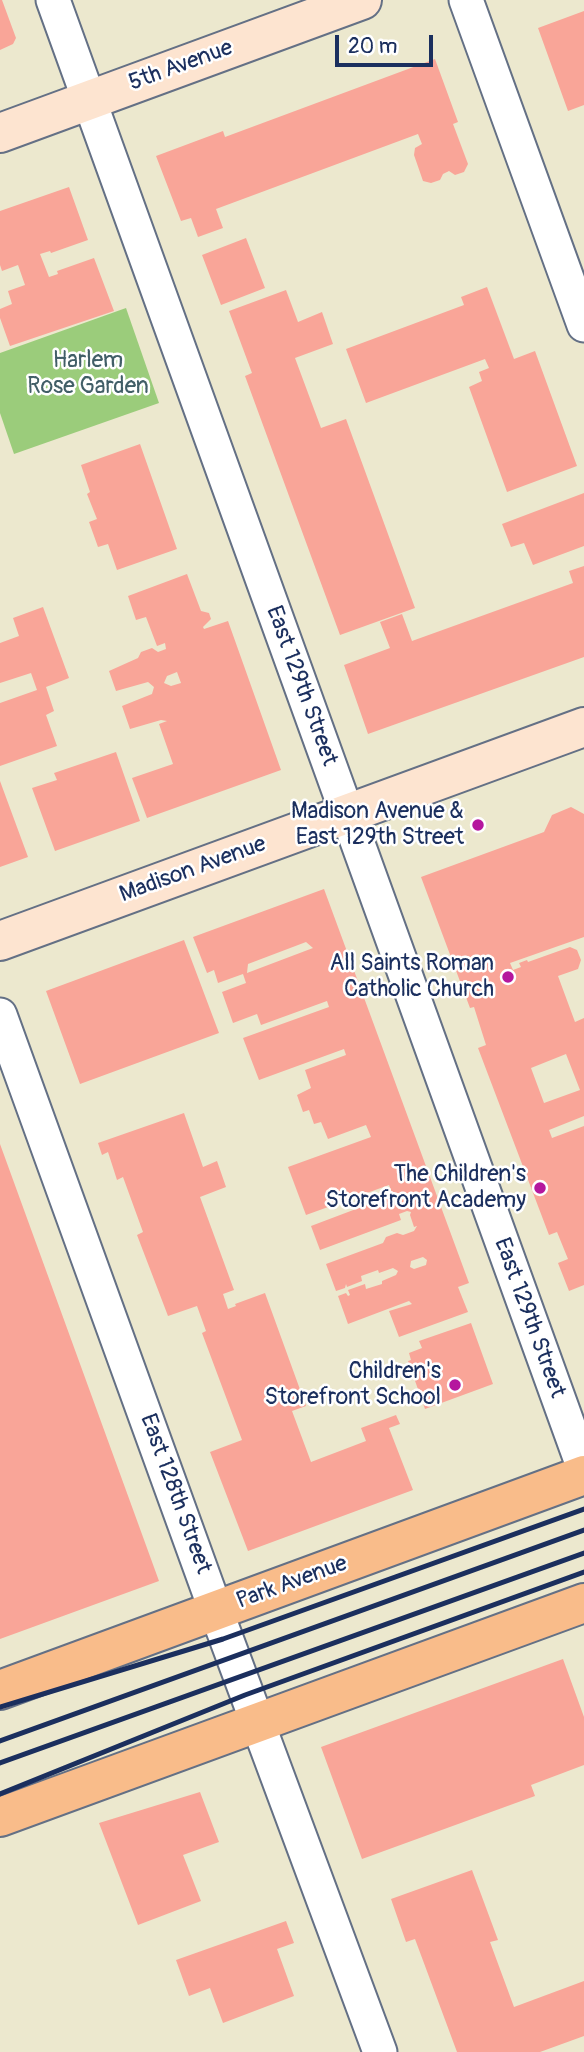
<!DOCTYPE html>
<html>
<head>
<meta charset="utf-8">
<style>
  body { margin:0 }
  #map { position:relative; width:584px; height:2052px; overflow:hidden; background:#ece8ce; font-family:Pangolin,sans-serif }
  canvas { display:block }
  .scale { position:absolute; left:335px; top:35px; width:98px; height:32px; box-sizing:border-box; border:4px solid #1b2f5e; border-top:0; padding-left:9px; font-size:21px; line-height:24px; white-space:nowrap; color:#1b2f5e; -webkit-text-stroke:5px #fff; paint-order:stroke }
</style>
</head>
<body>
<div id="map">
<canvas width="584" height="2052"></canvas>
<div class="scale">20 m</div>
</div>
<script>
const ctx = document.querySelector('canvas').getContext('2d');
ctx.lineJoin = 'round';
function paint(path, color) { ctx.fillStyle = color; ctx.fill(path, 'evenodd'); }
function strokePath(path, color, width, dash) { ctx.strokeStyle = color; ctx.lineWidth = width; ctx.lineCap = dash ? 'butt' : 'round'; ctx.setLineDash(dash || []); ctx.stroke(path); }
function write(font, color, halo, rows, align = 'center') {
  ctx.font = font + ' Pangolin,sans-serif'; ctx.lineWidth = 5; ctx.setLineDash([]); ctx.textBaseline = 'middle'; ctx.strokeStyle = halo; ctx.fillStyle = color; for (const [text, x, y, turn = 0] of rows) {
    ctx.save(); ctx.translate(x, y); ctx.rotate((+turn || 0) * Math.PI / 180); ctx.textAlign = isNaN(turn) ? turn : align; if (halo) ctx.strokeText(text, 0, 0); ctx.fillText(text, 0, 0); ctx.restore();
  }
}
paint(new Path2D(`
  M126 308 159 403 14 454 0 413V353Z`), '#9bcc7b');
paint(new Path2D(`
  M0 0H2L16 38 13 44 0 50Z
  M584 11V105L568 111 538 28Z
  M435 59 458 122 453 124 468 164 464 172 455 175 449 171 443 174 440 180 431 183 423 181 414 155 415 148 422 144 418 134 216 209 223 228 198 237 191 218 181 221 156 156 223 131 225 137Z
  M69 187 88 240 51 253 50 251 40 254 49 277 58 274 57 271 94 258 114 311 10 346 0 318V309L12 304 8 291 25 285 18 265 2 271 0 265V211Z
  M246 238 265 288 221 305 202 255Z
  M487 287 514 359 535 351 577 466 507 492 469 387 482 381 479 372 489 368 485 359 366 403 346 349 464 305 461 297Z
  M286 290 298 322 322 312 333 344 295 358 321 428 346 419 415 608 340 635 245 376 252 373 229 311Z
  M140 444 177 549 117 570 108 544 98 547 89 522 97 519 87 494 90 492 81 465Z
  M584 493V546L533 565 524 543 511 547 502 524Z
  M584 566V657L368 734 344 665 390 648 380 622 402 614 412 641 573 583 569 571Z
  M187 574 201 611 209 613 211 619 203 627 204 629 228 621 281 770 147 818 132 778 173 764 159 724 167 721 161 720 130 729 122 706 152 694 154 687 148 682 116 691 109 671 138 658 141 652 152 648 158 652 166 649 165 643 157 646 146 617 136 620 128 596ZM177 672 181 683 171 686 164 683 167 676Z
  M43 607 69 678 46 687 54 711 46 715 57 746 0 766V703L37 690 31 673 0 683V643L19 636 13 618Z
  M116 752 140 821 55 851 32 788 57 780 54 773Z
  M0 781 28 857 0 867Z
  M571 807 584 814V937L510 963 513 970 521 967 519 963 527 960 528 962 570 947 577 950 581 960 578 969 558 976 575 1022 584 1018V1116L549 1130 552 1138 584 1126V1285L569 1291 558 1263 568 1259 557 1232 549 1235 478 1048 486 1045 474 1007 470 1008 421 877 544 832 552 815ZM566 1054 580 1090 544 1103 531 1068Z
  M324 889 469 1283 458 1287 468 1312 399 1337 389 1311 412 1304 409 1301 348 1324 338 1296 346 1293 348 1296 350 1295 348 1290 365 1284 366 1289 382 1284V1281L396 1275 398 1271 393 1268 379 1273 378 1270 361 1276 362 1281 347 1287 346 1284 345 1288 336 1291 326 1264 383 1243 386 1237 397 1233 403 1235 414 1231 417 1226 414 1227 410 1215 411 1212 407 1211 399 1214 401 1220 320 1250 311 1226 393 1195 389 1185 306 1215 288 1167 371 1137 366 1125 328 1139 321 1122 314 1124 309 1110 303 1112 297 1095 311 1088 305 1070 346 1055 344 1049 259 1080 243 1038 329 1007 327 1001 261 1025 257 1014 233 1023 222 992 246 983 243 974 218 983 214 970 207 973 193 937ZM306 942 313 948 247 973 248 964ZM423 1257 427 1260 426 1265 414 1269 410 1267 411 1261Z
  M184 940 219 1033 80 1084 46 991Z
  M184 1113 203 1167 217 1161 226 1187 200 1197 234 1290 223 1294 228 1309 236 1306 235 1304 265 1293 306 1406 292 1411 311 1462 366 1441 361 1428 396 1415 400 1424 389 1428 413 1490 248 1551 210 1452 242 1440 202 1333 206 1331 197 1306 168 1316 137 1235 143 1232 123 1177 117 1180 108 1152 102 1155 98 1143Z
  M0 1144 159 1581 0 1639Z
  M471 1323 493 1384 425 1409 408 1361 411 1360 409 1353 422 1348 419 1341Z
  M563 1659 584 1717V1765L531 1785 535 1796 362 1859 321 1747Z
  M200 1792 219 1842 183 1855 201 1901 138 1925 99 1823Z
  M472 1870 498 1940 490 1942 514 2007 584 1981V2036L540 2052H457L415 1939 406 1942 391 1899Z
  M286 1921 294 1943 277 1949 294 1996 223 2023 210 1988 189 1996 176 1960Z`), '#f9a598');
const minor = new Path2D(`
  M53 0 584 1469
  M466 0 584 325
  M0 1015 216 1611 380 2052`);
const secondary = new Path2D(`
  M0 133 362 0
  M0 941 584 727`);
const primary = new Path2D(`
  M0 1690 584 1475
  M0 1817 584 1603`);
strokePath(minor, '#647085', 37);
strokePath(secondary, '#647085', 42);
strokePath(primary, '#647085', 42);
strokePath(minor, '#fff', 33);
strokePath(secondary, '#fde4d0', 38);
strokePath(primary, '#f9bc8a', 38);
strokePath(new Path2D(`
  M0 1707 223 1639 584 1509
  M0 1741 584 1530
  M0 1763 584 1553
  M0 1794 245 1695 584 1572`), '#1b2f5e', 5);
for (const [x, y, r, color] of [
  [478,825,7,"#b5179e"],
  [508,977,7,"#b5179e"],
  [540,1188,7,"#b5179e"],
  [455,1385,7,"#b5179e"]
]) { const dot = new Path2D(); dot.arc(x, y, r, 0, 2 * Math.PI); ctx.fillStyle = color; ctx.fill(dot); strokePath(dot, '#fff', 2.5); }
write('23px', '#1b2f5e', '#fff', [
  ["5th Avenue",181,66,-20],
  ["East 129th Street",301,686,70],
  ["Madison Avenue",193,870,-20],
  ["East 129th Street",529,1318,70],
  ["East 128th Street",175,1494,70],
  ["Park Avenue",292,1583,-20]
]);
write('23px', '#415e67', '#fff', [
  ["Harlem",88,361],
  ["Rose Garden",88,387]
]);
write('23px', '#1b2f5e', '#fff', [
  ["Madison Avenue &",464,812],
  ["East 129th Street",464,838],
  ["All Saints Roman",494,964],
  ["Catholic Church",494,990],
  ["The Children's",526,1175],
  ["Storefront Academy",526,1201],
  ["Children's",441,1372],
  ["Storefront School",441,1398]
], 'right');
</script>
</body>
</html>
